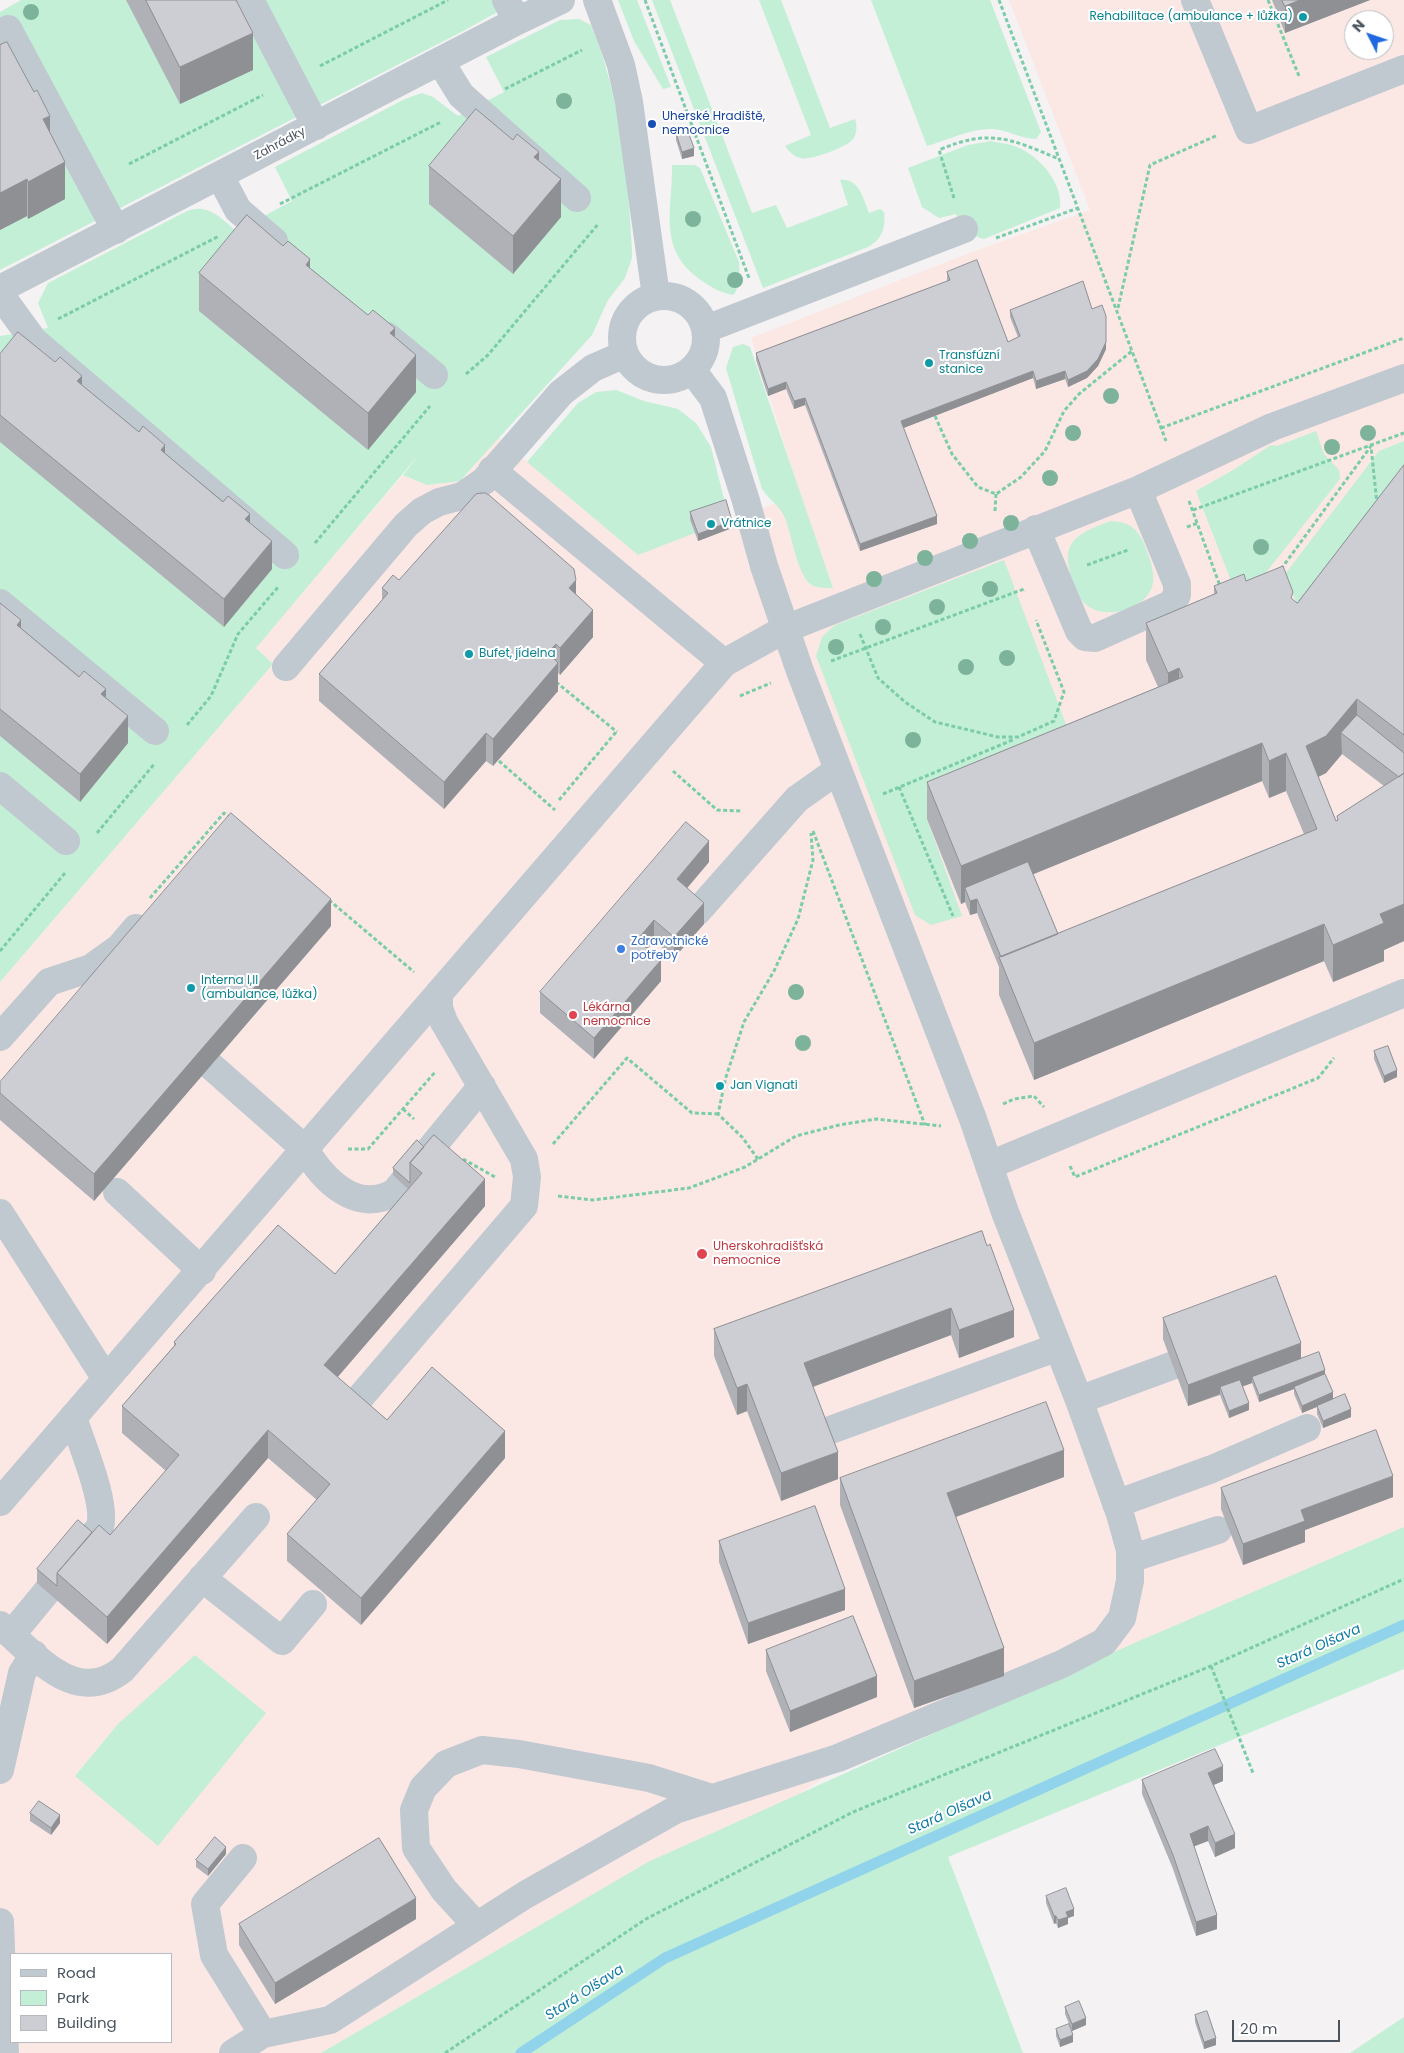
<!DOCTYPE html>
<html>
<head>
<meta charset="utf-8">
<style>
  body { margin:0 }
  #map { position:relative; width:1404px; height:2053px; overflow:hidden; background:#f4f2f2; font-family:Poppins,sans-serif }
  canvas { display:block }
  .legend { position:absolute; left:10px; top:1953px; width:162px; height:90px; box-sizing:border-box; background:#fff; border:1px solid #b7bbbf; margin:0; padding:6px 9px; list-style:none; font-size:15px; color:#4a545f }
  .legend li { display:flex; align-items:center; gap:10px; height:25px }
  .legend b { width:25px; border:1px solid #b7bbbf }
  .north { position:absolute; left:1344px; top:10px; width:50px; height:50px; box-sizing:border-box; background:#fff; border:1px solid #b7bbbf; border-radius:50%; rotate:311deg; font-size:14px; font-weight:700; line-height:20px; text-align:center; color:#4a545f }
  .north::after { content:''; display:block; margin:auto; width:18px; height:22px; background:#1f69e0; clip-path:polygon(50% 0,100% 100%,50% 72%,0 100%) }
  .scale { position:absolute; left:1232px; top:2020px; width:108px; height:22px; box-sizing:border-box; border:2px solid #4a545f; border-top:0; padding-left:6px; font-size:15px; line-height:18px; white-space:nowrap; color:#4a545f; -webkit-text-stroke:4px #fff; paint-order:stroke }
</style>
</head>
<body>
<div id="map">
<canvas width="1404" height="2053"></canvas>
<ul class="legend">
<li><b style="height:6px;background:#c0c8d0"></b>Road</li>
<li><b style="height:14px;background:#c3efd6"></b>Park</li>
<li><b style="height:14px;background:#ccced4"></b>Building</li>
</ul>
<div class="north">N</div>
<div class="scale">20 m</div>
</div>
<script>
const ctx = document.querySelector('canvas').getContext('2d');
ctx.lineJoin = 'round';
function paint(path, color) { ctx.fillStyle = color; ctx.fill(path, 'evenodd'); }
function strokePath(path, color, width, dash) { ctx.strokeStyle = color; ctx.lineWidth = width; ctx.lineCap = dash ? 'butt' : 'round'; ctx.setLineDash(dash || []); ctx.stroke(path); }
function write(font, color, halo, rows, align = 'center') {
  ctx.font = font + ' Poppins,sans-serif'; ctx.lineWidth = 4; ctx.setLineDash([]); ctx.textBaseline = 'middle'; ctx.strokeStyle = halo; ctx.fillStyle = color; for (const [text, x, y, turn = 0] of rows) {
    ctx.save(); ctx.translate(x, y); ctx.rotate((+turn || 0) * Math.PI / 180); ctx.textAlign = isNaN(turn) ? turn : align; if (halo) ctx.strokeText(text, 0, 0); ctx.fillText(text, 0, 0); ctx.restore();
  }
}
paint(new Path2D(`
  M1009 0H1404V1527L822 1779 407 2053H0V982L273 664 255 648 403 475 427 485 461 481 499 438 638 554 800 494 751 338 972 252 1090 210ZM1354 20H1384V50H1354ZM11 1954H171V2042H11Z`), '#fbe8e5');
paint(new Path2D(`
  M21 0H519L465 30 0 270V12Z
  M618 0H637L671 87 663 89 634 41Z
  M652 0H670L752 213 776 205 787 228 848 205 840 180C859 178 863 198 869 213L880 209 884 212C886 228 882 239 868 247L763 288Z
  M759 0H781L830 128 855 119C857 125 857 132 854 138 848 147 810 161 800 158 793 156 789 151 785 146L811 135Z
  M871 0H990L1041 132 1036 139C1021 139 1008 130 993 129 972 128 947 140 927 146Z
  M579 19 591 25C620 95 628 174 632 249V258L625 278 608 300 592 335 460 481 427 485 403 475 421 452 256 648 273 664 0 982V336L48 328 38 303 48 283 187 211C208 203 221 218 236 231L292 201 275 167 405 99 422 93 433 97 458 116 504 92 486 57 560 20Z
  M991 141C998 143 1004 143 1011 145 1036 152 1063 181 1060 208L984 239 977 237 971 225 961 227 956 214 939 218 922 207 908 168 968 145Z
  M672 165H695L700 168 739 262 740 282 735 293 732 295C719 292 709 286 698 278 657 247 673 208 672 165Z
  M743 344 750 347 833 588C827 588 820 588 814 586 797 580 792 532 784 516 779 505 769 500 762 489L726 368 733 347Z
  M616 390 644 401 678 409 696 423 711 447 726 507 690 520 695 533 638 555 527 462 578 403 596 392Z
  M1316 431 1324 454 1339 470 1340 479 1261 579 1235 591 1196 491 1233 470 1271 445 1277 446Z
  M1404 441V503L1306 627 1285 574 1379 451Z
  M1111 521C1129 522 1139 529 1145 546 1149 557 1155 570 1153 583 1148 612 1092 626 1078 594 1059 549 1065 537 1111 521Z
  M1004 560 1078 756 927 819 962 916 931 925 915 915 816 656 822 637 835 625Z
  M1404 1527V1669L948 1857 1023 2053H321L648 1862 1132 1644Z
  M195 1655 266 1713 158 1846 75 1776 118 1724Z
  M1404 2017V2053H1350Z`), '#c3efd6');
strokePath(new Path2D(`
  M521 2053 665 1958 1404 1625`), '#91d3ea', 11);
strokePath(new Path2D(`
  M645 0 749 278
  M999 0 1166 441
  M1268 0 1299 76
  M320 66 448 0
  M505 89 582 50
  M129 164 263 95
  M954 198 939 150C990 128 1011 139 1059 159
  M280 204 441 122
  M996 238 1078 208
  M1118 308 1150 165 1218 135
  M58 319 219 236
  M466 374 488 355 599 223
  M935 416 952 454 978 487 996 494 1021 477 1045 451 1064 411 1079 394 1132 351
  M1161 428 1404 338
  M1189 501 1220 586
  M1193 510 1404 433
  M995 511 996 494
  M1187 527 1198 523
  M315 543 430 406
  M1087 565 1128 550
  M1281 569 1371 446 1377 504
  M860 634 878 678 905 702 935 722 998 737H1018L1054 721 1064 692 1036 620
  M831 661 1024 589 1025 591
  M556 682 617 732
  M740 696 771 683
  M187 725 211 696 238 634 279 586
  M499 761 555 810
  M673 771 717 810 742 811
  M899 787 953 916
  M883 794 1015 739
  M559 800 616 732
  M813 831 925 1125
  M97 833 155 763
  M150 898 224 813 230 817
  M329 900 414 972
  M0 951 65 873
  M1003 1104 1014 1099 1034 1096 1044 1107
  M403 1109 414 1119
  M553 1144 627 1058 692 1113 718 1114
  M348 1149H368L436 1071
  M463 1159 495 1177
  M758 1159 742 1137 718 1114 726 1077 744 1022 774 971 798 919 813 860 811 833
  M1070 1166 1075 1177 1318 1078 1334 1058
  M558 1196 593 1200 689 1188 745 1167 796 1136 839 1125 876 1119 941 1126
  M1211 1666 1253 1773
  M445 2053 646 1919 853 1812 1211 1666 1404 1579`), '#7bcca9', 3, [4, 2.5]);
strokePath(new Path2D(`
  M250 0 316 126
  M506 0 517 21
  M597 0 621 65 629 102 656 296
  M1195 0 1249 130 1404 69
  M8 29 116 230
  M440 61 461 95 577 198
  M220 176 238 210 274 241
  M0 289 517 21 561 0
  M0 290 7 304 34 341 285 555
  M622 338a42 42 0 1 1 84 0a42 42 0 1 1-84 0Z
  M706 329 964 229
  M387 336 434 375
  M492 470 724 663
  M1036 529 1079 631 1085 637 1095 638 1171 604 1177 595V584L1138 490
  M0 603 155 731
  M286 667 406 525 422 511 439 502 462 496 484 481 561 393 593 368 625 354
  M0 786 66 841
  M697 912 797 799 838 770
  M0 1037 49 982 91 968 119 948 136 928
  M211 1066 305 1149C323 1180 357 1215 395 1192L482 1086
  M990 1165 1404 993
  M117 1192 202 1271
  M0 1213 106 1379
  M1079 1400 1174 1365
  M352 1407 524 1206 527 1177 524 1159 444 1022 439 1008V993
  M825 1432 1058 1347
  M0 1502 724 663 785 629 1138 490 1272 427 1404 378
  M1116 1504 1212 1469 1307 1428
  M1130 1559 1218 1530
  M202 1578 282 1641 313 1604
  M0 1625C36 1655 74 1707 122 1670L256 1517
  M11 1635 100 1527C107 1502 81 1444 73 1417
  M0 1770 22 1673 34 1654
  M243 1858 205 1904 214 1955 263 2034
  M0 1922 5 2053
  M477 1926 444 1890 416 1848 414 1810 423 1788 446 1764 482 1750 519 1754 649 1778 712 1798
  M233 2053 263 2034 330 2020 525 1895 675 1810 838 1758 1062 1664 1104 1642 1122 1618 1130 1581V1550L1120 1514 1079 1400 1005 1212 973 1119 800 671 764 566 746 501 713 398 692 370`), '#c0c8d0', 28);
ctx.fillStyle = '#7db39b';
for (const [x, y] of [
  [31,12],
  [564,101],
  [693,219],
  [735,280],
  [1111,396],
  [1073,433],
  [1368,433],
  [1332,447],
  [1050,478],
  [1011,523],
  [970,541],
  [1261,547],
  [925,558],
  [874,579],
  [990,589],
  [937,607],
  [883,627],
  [836,647],
  [1007,658],
  [966,667],
  [913,740],
  [796,992],
  [803,1043]
]) { ctx.beginPath(); ctx.arc(x, y, 8, 0, 2 * Math.PI); ctx.fill(); }
paint(new Path2D(`
  M126 0H237L253 70 180 104Z
  M1272 0H1370L1285 33Z
  M0 45 50 132 65 199 28 219 27 216 0 230Z
  M676 133 694 156 682 159 676 140Z
  M513 140 539 161 561 217 513 274 429 204V166Z
  M310 268 395 337 416 392 368 450 199 311V273Z
  M947 272 1008 342 1018 337 1010 317V310L1106 349 1098 366 1087 378 1068 387 1065 379 1036 389 1033 378 903 428 937 524 860 551 805 405 794 409 786 389 768 396 756 360V353L947 281Z
  M0 354 82 385 250 523 272 569 224 627 0 442Z
  M1404 465V941L1384 950V961L1333 982 1324 961 1034 1080 999 995V967L977 913 970 915 965 902 961 904 927 819V782L1158 687 1146 660V623L1214 594V586L1246 581 1293 600 1297 603ZM1342 754 1384 786 1337 816V821H1336L1318 777 1326 773ZM1262 781 1269 798 1286 791 1304 834 1058 934 1033 874Z
  M690 512 732 528 698 541 690 520Z
  M399 580 576 594 593 637 560 675 558 673V691L493 766 486 761 444 809 319 701V674L382 601V588Z
  M0 603 21 628 106 698 128 743 80 802 0 736Z
  M709 862 687 888 704 924 674 958 654 941 647 949 661 981 594 1059 540 1013V992Z
  M331 926 94 1201 0 1120V1082Z
  M1374 1051 1397 1077 1384 1083 1374 1059Z
  M417 1140 485 1206 337 1377 387 1420 505 1458 361 1625 287 1561V1534L317 1500 268 1458 107 1644 37 1583V1569L110 1535 166 1471 122 1433V1406L174 1346V1342L335 1274 408 1189 393 1175V1168Z
  M982 1231 1014 1337 959 1358 951 1335 813 1387 838 1479 781 1501 747 1411 737 1415 714 1356V1329Z
  M1163 1318 1301 1358 1325 1375 1333 1399 1351 1417 1323 1428 1317 1414V1407L1302 1413 1294 1394V1389L1259 1402 1252 1383 1242 1386 1249 1410 1229 1418 1220 1395 1188 1406 1163 1339Z
  M1064 1477 956 1517 1004 1676 914 1708 840 1505V1478Z
  M1221 1488 1393 1497 1305 1530V1542L1243 1565 1221 1509Z
  M719 1541 845 1610 748 1644 719 1562Z
  M766 1650 877 1697 790 1732 766 1671Z
  M1142 1780 1223 1781 1214 1785 1235 1848 1215 1857 1208 1841 1194 1846 1217 1929 1196 1936 1173 1869 1142 1794Z
  M30 1813 60 1823 51 1835 30 1821Z
  M226 1854 208 1876 196 1867V1860Z
  M1046 1896 1074 1916 1068 1918V1924L1058 1928 1056 1923 1054 1924 1046 1903Z
  M416 1919 275 2004 239 1945V1924Z
  M1065 2007 1086 2025 1072 2031 1065 2014Z
  M1195 2015 1216 2045 1204 2049 1195 2022Z
  M1056 2029 1073 2042 1060 2047 1056 2036Z`), '#afb1b6');
paint(new Path2D(`
  M1300 0H1370L1285 33V6Z
  M253 33V70L180 104V67Z
  M50 116V153L43 119Z
  M694 148V156L682 159V152Z
  M539 152V190L534 157Z
  M65 162V199L28 219V182Z
  M27 179V216L0 230V193Z
  M561 179V217L513 274V236Z
  M310 259V296L306 265Z
  M1106 316V349L1098 366 1087 378 1068 387V380Z
  M395 328V366L390 333Z
  M416 355V392L368 450V413Z
  M1033 371V378L901 429V421Z
  M1065 371V379L1036 389V381Z
  M82 376V403L77 381Z
  M786 382V389L768 396V389Z
  M805 398V405L794 409V401Z
  M165 445V472L161 450Z
  M250 514V541L245 519Z
  M937 516V524L860 551V544Z
  M732 521V528L698 541V534Z
  M272 541V569L224 627V599Z
  M576 580V607L569 588Z
  M593 610V637L560 675V648Z
  M21 620V647L17 625Z
  M556 644V666L558 663V691L493 766V739L548 653Z
  M1179 668V705L1168 710V673Z
  M106 689V716L101 694Z
  M1357 699V736L1341 733 1342 754 1326 773 1306 783V746Z
  M128 716V743L80 802V774Z
  M486 733V761L444 809V782Z
  M1262 743V781L970 900 965 888V902L961 904V866Z
  M1286 753V791L1269 798V761Z
  M709 841V862L677 900V879Z
  M331 899V926L94 1201V1174Z
  M977 899V913L970 915V901Z
  M704 903V924L674 958V937Z
  M1404 904V941L1384 950V961L1333 982V945L1380 914Z
  M654 920V941L637 961V940Z
  M1324 924V961L1034 1080V1043Z
  M661 960V981L594 1059V1038Z
  M1397 1070V1077L1384 1083V1076Z
  M485 1179V1206L324 1393V1365Z
  M951 1308V1335L804 1390V1363Z
  M1014 1310V1337L959 1358V1330Z
  M1301 1343V1364L1252 1377V1383L1223 1394 1220 1387V1394L1188 1406V1385Z
  M1325 1370V1377L1294 1387V1389L1259 1402V1395Z
  M747 1384V1411L737 1415V1388Z
  M1333 1392V1400L1302 1413V1406Z
  M1249 1403V1410L1229 1418V1411Z
  M1351 1409V1417L1323 1428V1421Z
  M268 1430V1458L107 1644V1617Z
  M505 1431V1458L361 1625V1598Z
  M1064 1450V1477L947 1520V1493Z
  M838 1452V1479L781 1501V1473Z
  M1393 1476V1497L1305 1530V1542L1243 1565V1544L1301 1510Z
  M845 1589V1610L748 1644V1623Z
  M1004 1648V1676L914 1708V1681Z
  M877 1676V1697L790 1732V1711Z
  M1223 1766V1781L1208 1787V1773Z
  M60 1815V1823L51 1835V1828Z
  M1208 1826V1841L1190 1848V1834Z
  M1235 1834V1848L1215 1857V1843Z
  M226 1847V1854L208 1876V1869Z
  M416 1898V1919L275 2004V1983Z
  M1074 1909V1916L1068 1918V1924L1058 1928V1920L1066 1912Z
  M1217 1915V1929L1196 1936V1922Z
  M1054 1916H1056V1923L1054 1924Z
  M1086 2018V2025L1072 2031V2024Z
  M1073 2035V2042L1060 2047V2040Z
  M1216 2038V2045L1204 2049V2042Z`), '#8f9094');
const building = new Path2D(`
  M146 0H236L253 33 180 67Z
  M1282 0H1300L1285 6Z
  M7 42 34 92 37 90 50 116 43 119 65 162 28 182 27 179 0 193V45Z
  M476 109 513 140 517 134 539 152 534 157 561 179 513 236 429 166Z
  M687 129 694 148 682 152 676 133Z
  M247 215 283 246 288 241 310 259 306 265 368 315 373 310 395 328 390 333 416 355 368 413 199 273Z
  M977 260 1008 342 1020 336 1010 310 1083 281 1092 309 1102 305 1106 316V342L1098 359 1087 371 1068 380 1065 371 1036 381 1033 371 901 421 937 516 860 544 805 398 794 401 786 382 768 389 756 353 950 280 947 272Z
  M18 332 55 362 60 357 82 376 77 381 139 432 143 426 165 445 161 450 223 502 228 496 250 514 245 519 272 541 224 599 0 415V354Z
  M1404 465V735L1357 699 1326 736 1306 746 1336 821 1338 820 1337 816 1404 773V904L1380 914 1384 923 1333 945 1324 924 1034 1043 999 957 1317 829 1286 753 1269 761 1262 743 961 866 927 782 1183 677 1179 668 1168 673 1146 623 1217 593 1214 586 1244 574 1246 581 1283 566 1293 592 1291 598 1297 603Z
  M485 493 489 495 574 569 576 580 569 588 593 610 560 648 556 644 548 653 558 663 493 739 486 733 444 782 319 674 388 593 382 588 393 575 399 580 476 494Z
  M726 500 732 521 698 534 690 512Z
  M0 603 21 620 17 625 79 677 84 671 106 689 101 694 128 716 80 774 0 709Z
  M1357 715 1404 753V773L1399 777 1341 733Z
  M231 813 331 899 94 1174 0 1093V1082Z
  M686 822 709 841 677 879 704 903 674 937 654 920 637 940 661 960 594 1038 540 992Z
  M1028 862 1058 934 1001 957 977 899 970 901 965 888Z
  M1388 1046 1397 1070 1384 1076 1374 1051Z
  M434 1135 485 1179 324 1365 387 1420 432 1367 505 1431 361 1598 287 1534 330 1484 268 1430 107 1617 57 1573 99 1525 110 1535 179 1455 122 1406 176 1344 174 1342 278 1225 335 1274 422 1173 410 1163Z
  M417 1140 424 1147 410 1163V1183L393 1168Z
  M982 1231 987 1246 990 1244 1014 1310 959 1330 951 1308 804 1363 838 1452 781 1473 747 1384 737 1388 714 1329Z
  M1276 1276 1301 1343 1188 1385 1163 1318Z
  M1319 1352 1325 1370 1259 1395 1252 1377Z
  M1325 1374 1333 1392 1302 1406 1294 1387Z
  M1240 1380 1249 1403 1229 1411 1220 1387Z
  M1345 1394 1351 1409 1323 1421 1317 1406Z
  M1046 1402 1064 1450 947 1493 1004 1648 914 1681 840 1478Z
  M1376 1430 1393 1476 1301 1510 1305 1521 1243 1544 1221 1488Z
  M815 1506 845 1589 748 1623 719 1541Z
  M78 1520 92 1532 57 1573V1586L37 1569Z
  M853 1616 877 1676 790 1711 766 1650Z
  M1215 1749 1223 1766 1208 1773 1235 1834 1215 1843 1208 1826 1190 1834 1217 1915 1196 1922 1173 1855 1142 1780Z
  M39 1801 60 1815 51 1828 30 1813Z
  M215 1837 226 1847 208 1869 196 1860Z
  M379 1838 416 1898 275 1983 239 1924Z
  M1066 1888 1074 1909 1066 1912 1068 1917 1058 1920 1056 1916H1054L1046 1896Z
  M1079 2001 1086 2018 1072 2024 1065 2007Z
  M1207 2011 1216 2038 1204 2042 1195 2015Z
  M1069 2024 1073 2035 1060 2040 1056 2029Z`);
paint(building, '#ccced4');
strokePath(building, '#8f9094', 1);
for (const [x, y, r, color] of [
  [1303,17,5,"#0f9aa8"],
  [652,124,5,"#1a4fb4"],
  [929,363,5,"#0f9aa8"],
  [711,524,5,"#0f9aa8"],
  [469,654,5,"#0f9aa8"],
  [621,949,5,"#3f7fe0"],
  [191,988,5,"#0f9aa8"],
  [573,1015,5,"#e0444e"],
  [720,1086,5,"#0f9aa8"],
  [702,1254,6,"#e0444e"]
]) { const dot = new Path2D(); dot.arc(x, y, r, 0, 2 * Math.PI); ctx.fillStyle = color; ctx.fill(dot); strokePath(dot, '#fff', 2); }
write('12px', '#0d838f', '#fff', [
  ["Rehabilitace (ambulance + lůžka)",1293,17,"right"],
  ["Transfúzní",939,356],
  ["stanice",939,370],
  ["Vrátnice",721,524],
  ["Bufet, jídelna",479,654],
  ["Interna I,II",201,981],
  ["(ambulance, lůžka)",201,995],
  ["Jan Vignati",730,1086]
], 'left');
write('12px', '#164399', '#fff', [
  ["Uherské Hradiště,",662,117],
  ["nemocnice",662,131]
], 'left');
write('12px', '#4a545f', '#fff', [
  ["Zahrádky",280,144,-28]
]);
write('12px', '#366cbe', '#fff', [
  ["Zdravotnické",631,942],
  ["potřeby",631,956]
], 'left');
write('12px', '#be3a42', '#fff', [
  ["Lékárna",583,1008],
  ["nemocnice",583,1022],
  ["Uherskohradišťská",713,1247],
  ["nemocnice",713,1261]
], 'left');
write('italic 14px', '#117ca3', '#fff', [
  ["Stará Olšava",1319,1647,-24],
  ["Stará Olšava",950,1813,-24],
  ["Stará Olšava",585,1993,-33]
]);
</script>
</body>
</html>
